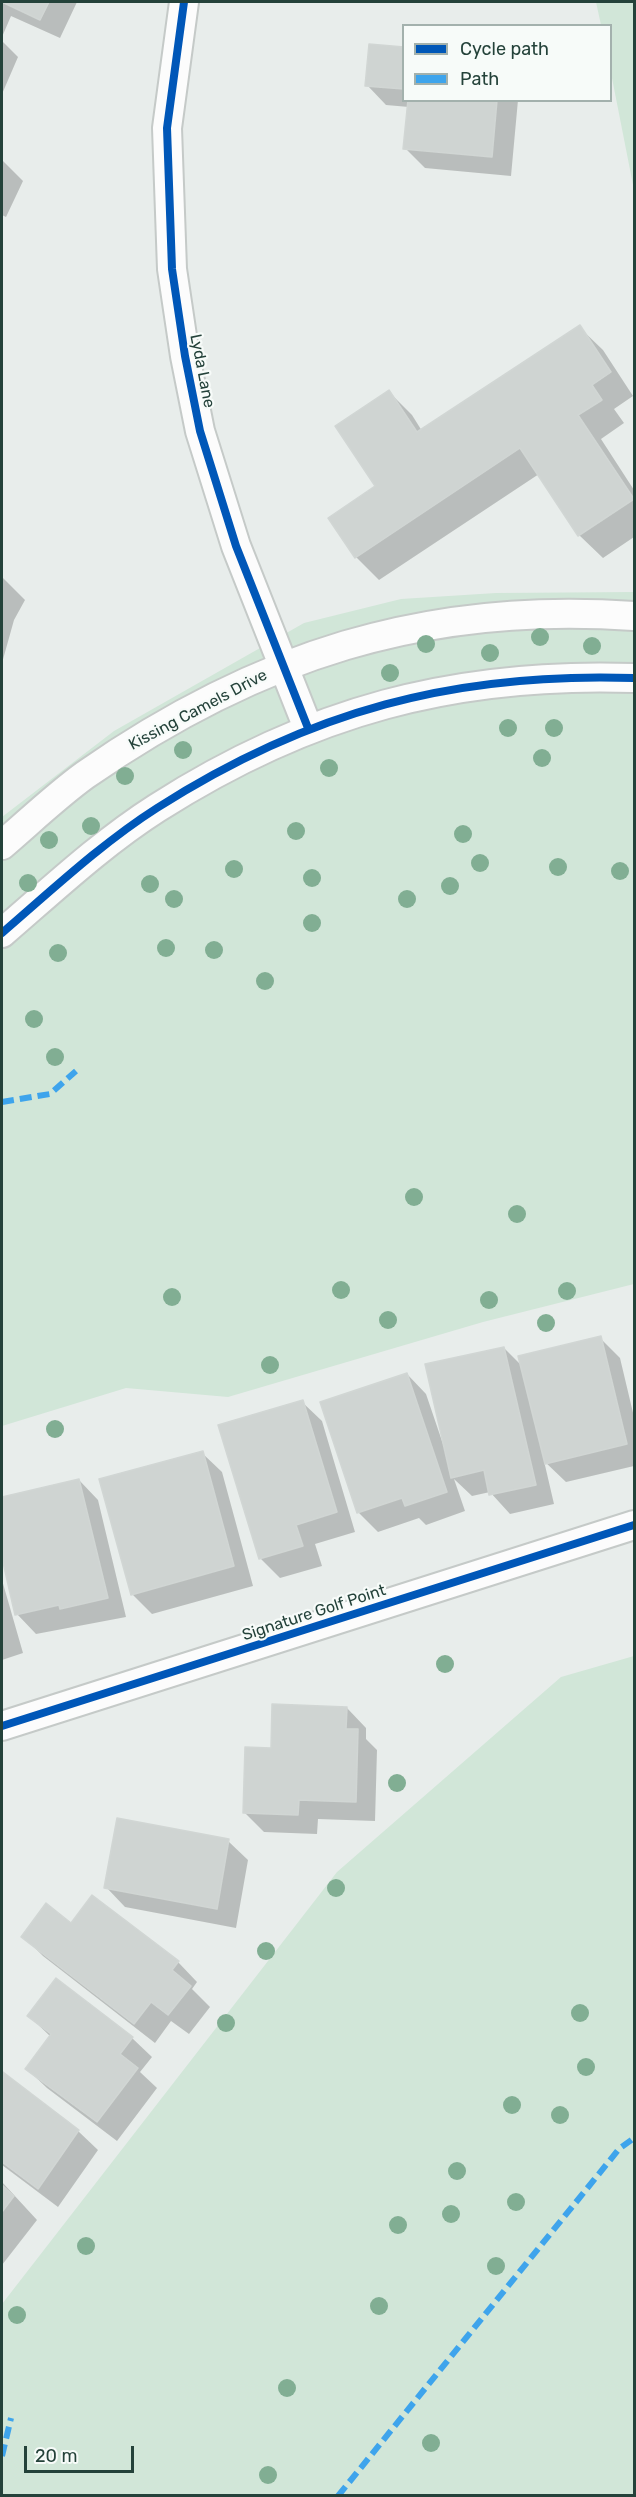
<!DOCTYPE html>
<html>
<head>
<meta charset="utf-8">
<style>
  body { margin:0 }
  #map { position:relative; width:636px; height:2497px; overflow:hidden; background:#e8edeb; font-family:Rubik,sans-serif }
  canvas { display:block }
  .frame { position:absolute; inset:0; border:3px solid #24423a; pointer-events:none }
  .legend { position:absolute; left:402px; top:24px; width:210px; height:78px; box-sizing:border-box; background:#f7fbf9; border:2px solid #a3b1ad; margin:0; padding:8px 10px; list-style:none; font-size:18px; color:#24423a }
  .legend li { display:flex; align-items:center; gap:12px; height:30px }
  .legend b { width:30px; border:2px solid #a3b1ad }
  .scale { position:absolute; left:24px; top:2446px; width:110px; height:27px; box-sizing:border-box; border:3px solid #24423a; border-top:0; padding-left:8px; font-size:18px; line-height:21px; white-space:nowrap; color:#24423a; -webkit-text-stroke:4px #f7fbf9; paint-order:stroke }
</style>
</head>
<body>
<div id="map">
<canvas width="636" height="2497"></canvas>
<div class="frame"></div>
<ul class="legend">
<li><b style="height:8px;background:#0057b8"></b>Cycle path</li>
<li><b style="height:8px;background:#3ea4ec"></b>Path</li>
</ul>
<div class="scale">20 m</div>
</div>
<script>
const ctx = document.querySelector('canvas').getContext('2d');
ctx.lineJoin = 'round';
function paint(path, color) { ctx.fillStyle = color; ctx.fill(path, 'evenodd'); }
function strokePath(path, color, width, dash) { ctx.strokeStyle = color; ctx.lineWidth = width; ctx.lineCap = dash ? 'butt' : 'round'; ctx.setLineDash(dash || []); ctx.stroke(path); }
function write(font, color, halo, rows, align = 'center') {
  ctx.font = font + ' Rubik,sans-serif'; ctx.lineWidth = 4.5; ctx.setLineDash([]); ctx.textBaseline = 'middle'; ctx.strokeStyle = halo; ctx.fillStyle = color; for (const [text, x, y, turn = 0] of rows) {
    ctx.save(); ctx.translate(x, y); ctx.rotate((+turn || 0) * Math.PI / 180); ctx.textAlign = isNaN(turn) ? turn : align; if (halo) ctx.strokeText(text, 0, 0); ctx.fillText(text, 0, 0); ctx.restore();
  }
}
paint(new Path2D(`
  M596 2H634V190L611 73 610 26 601 25Z
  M634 592V1284L483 1322 228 1397 126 1388 2 1426V817L114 731 304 623 401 599 496 593Z
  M634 1656V2495H2V2304L337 1872 561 1677Z`), '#d1e6d8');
paint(new Path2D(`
  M2 2H77L60 38 11 16 2 37Z
  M2 41 18 57 2 94Z
  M404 48V100H518L511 176 425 168 405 148 409 107 386 105 367 85Z
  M2 160 23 181 6 217 2 215Z
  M579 327 603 350 633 396 614 409 624 423 601 439 634 490V537L603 558 579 535 539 474 379 580 356 557 377 487 389 392 412 415 422 431Z
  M2 577 25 600 14 620 2 663Z
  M600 1338 620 1358 634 1417V1466L566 1482 544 1461 554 1504 510 1514 490 1492 472 1496 454 1479 465 1511 426 1525 419 1518 378 1532 358 1512 407 1374 426 1394 443 1444 504 1348 523 1367Z
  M302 1402 322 1421 355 1532 315 1544 322 1566 280 1578 260 1558Z
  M202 1453 222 1472 253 1586 152 1614 132 1594Z
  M79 1480 98 1500 126 1617 36 1634 17 1614 2 1551V1499Z
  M2 1580 23 1653 2 1660Z
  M347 1708 366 1728V1739L377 1750 375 1821 318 1819 317 1834 264 1832 244 1812 272 1750Z
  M228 1841 248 1860 236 1928 125 1907 106 1887Z
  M72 1925 178 1962 197 1982 192 1989 210 2007 189 2034 171 2021 155 2043 43 1956 23 1936Z
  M29 2016 132 2038 152 2057 140 2072 157 2088 117 2141 47 2088 27 2069 51 2037Z
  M3 2075 78 2131 98 2150 58 2207 2 2165Z
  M2 2182 37 2220 2 2265Z`), '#0003');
const building = new Path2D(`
  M2 2H49L40 20Z
  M369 44 404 47V89L365 86Z
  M408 100H497L492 157 403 149Z
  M580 325 611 372 592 385 602 400 578 415 634 499 578 536 520 448 355 558 328 518 375 486 335 426 389 390 417 432Z
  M601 1336 627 1444 545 1464 518 1356Z
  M504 1347 536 1485 489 1495 484 1470 451 1478 425 1364Z
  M407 1373 447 1492 405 1506 402 1498 357 1513 320 1402Z
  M303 1400 337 1512 296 1525 303 1546 259 1559 218 1425Z
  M203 1451 234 1566 131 1595 99 1479Z
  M79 1479 108 1598 60 1609 59 1605 15 1615 2 1558V1497Z
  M272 1704 347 1707 346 1729H358L356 1802 299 1800 298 1815 243 1813 245 1747 271 1748Z
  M117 1818 229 1839 217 1909 104 1888Z
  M92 1895 179 1961 172 1970 191 1986 168 2015 151 2002 134 2024 21 1937 46 1903 71 1923Z
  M56 1978 133 2037 120 2054 138 2068 97 2122 25 2069 51 2034 27 2016Z
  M3 2072 79 2130 38 2189 2 2162Z
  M2 2185 14 2196 2 2212Z`);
paint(building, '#cfd4d2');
strokePath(building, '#d1d6d4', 1.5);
const street = new Path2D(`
  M184 2 167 128 172 269 185 356 200 431 236 546 308 728
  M2 845C29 822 56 796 85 775 256 656 426 601 634 616
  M2 933C52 890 102 843 157 808 309 711 455 672 634 678
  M2 1726 634 1525`);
strokePath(street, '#c5cac8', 32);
strokePath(street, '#fcfcfc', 28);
strokePath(new Path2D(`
  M2 1102 50 1094 76 1071
  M2 2456 11 2418
  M338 2496 619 2149 634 2138`), '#3ea4ec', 6, [12, 6]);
strokePath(new Path2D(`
  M184 2 167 128 172 269 185 356 200 431 236 546 308 728
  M2 933C52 890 102 843 157 808 309 711 455 672 634 678
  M2 1726 634 1525`), '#0057b8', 8);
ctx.fillStyle = '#81ae93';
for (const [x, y] of [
  [540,637],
  [426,644],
  [592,646],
  [490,653],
  [390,673],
  [508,728],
  [554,728],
  [183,750],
  [542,758],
  [329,768],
  [125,776],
  [91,826],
  [296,831],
  [463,834],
  [49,840],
  [480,863],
  [558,867],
  [234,869],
  [620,871],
  [312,878],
  [28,883],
  [150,884],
  [450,886],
  [174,899],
  [407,899],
  [312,923],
  [166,948],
  [214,950],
  [58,953],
  [265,981],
  [34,1019],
  [55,1057],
  [414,1197],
  [517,1214],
  [341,1290],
  [567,1291],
  [172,1297],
  [489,1300],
  [388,1320],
  [546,1323],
  [270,1365],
  [55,1429],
  [445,1664],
  [397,1783],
  [336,1888],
  [266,1951],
  [580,2013],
  [226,2023],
  [586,2067],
  [512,2105],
  [560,2115],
  [457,2171],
  [516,2202],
  [451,2214],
  [398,2225],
  [86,2246],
  [496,2266],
  [379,2306],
  [17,2315],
  [287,2388],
  [431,2443],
  [268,2475]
]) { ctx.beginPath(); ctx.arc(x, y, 9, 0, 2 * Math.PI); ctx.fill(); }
write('16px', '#24423a', '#f7fbf9', [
  ["Lyda Lane",202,371,79],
  ["Kissing Camels Drive",198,710,-28],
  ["Signature Golf Point",314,1613,-18]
]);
</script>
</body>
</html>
